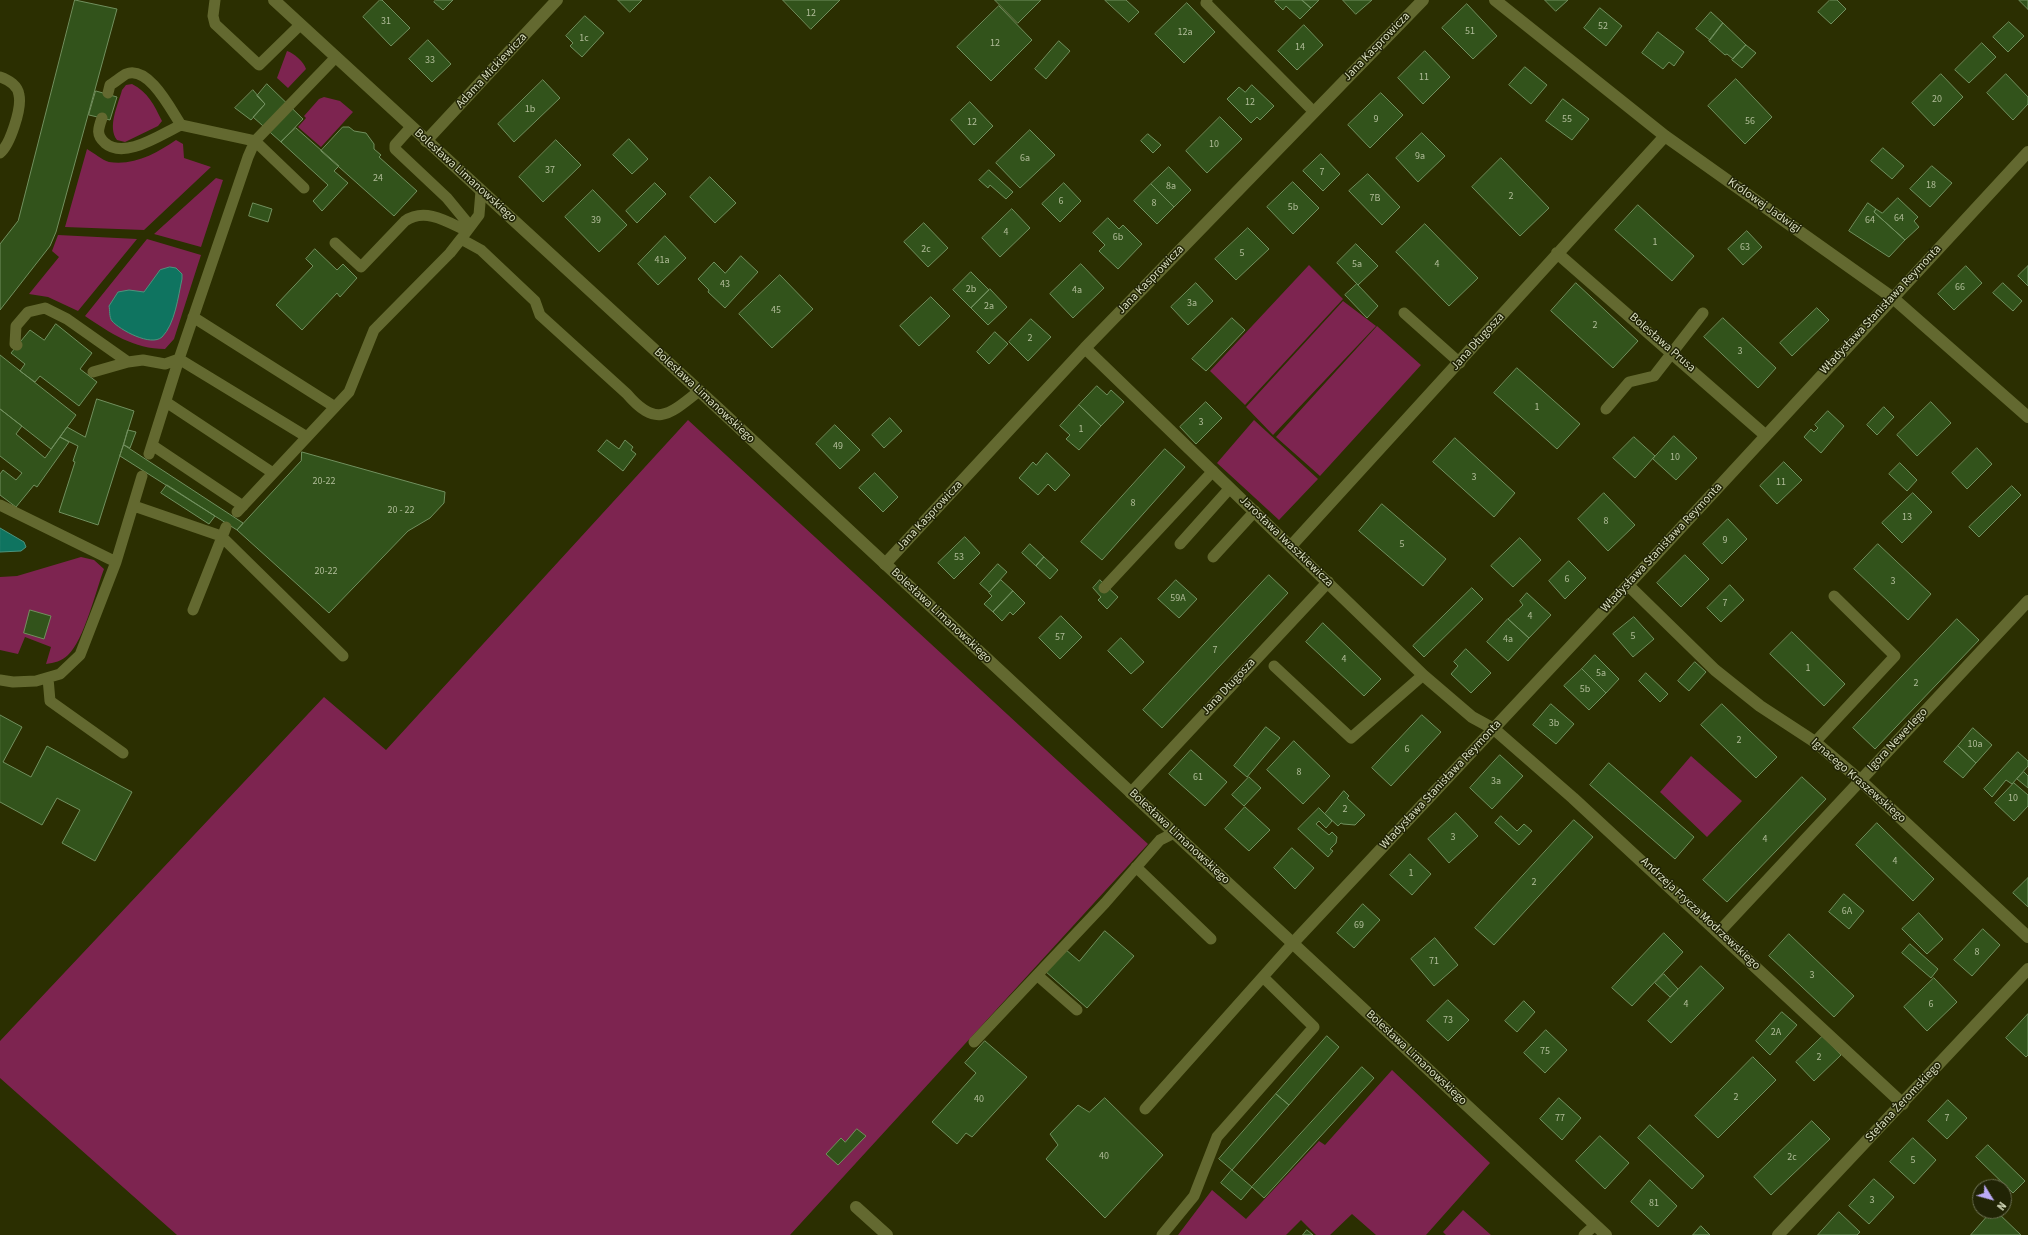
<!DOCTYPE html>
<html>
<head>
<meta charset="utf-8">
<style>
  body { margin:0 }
  #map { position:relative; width:2028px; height:1235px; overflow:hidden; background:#2b2f01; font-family:"Source Sans 3",sans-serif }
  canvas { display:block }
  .north { position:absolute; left:1972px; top:1179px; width:40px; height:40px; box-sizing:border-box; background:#212405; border:1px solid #6b6f50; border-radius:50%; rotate:127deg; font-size:11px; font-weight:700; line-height:16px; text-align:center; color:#dadfc1 }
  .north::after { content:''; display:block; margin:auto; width:14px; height:18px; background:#bbaaf6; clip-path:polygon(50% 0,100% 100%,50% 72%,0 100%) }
</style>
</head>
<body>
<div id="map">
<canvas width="2028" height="1235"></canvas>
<div class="north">N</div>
</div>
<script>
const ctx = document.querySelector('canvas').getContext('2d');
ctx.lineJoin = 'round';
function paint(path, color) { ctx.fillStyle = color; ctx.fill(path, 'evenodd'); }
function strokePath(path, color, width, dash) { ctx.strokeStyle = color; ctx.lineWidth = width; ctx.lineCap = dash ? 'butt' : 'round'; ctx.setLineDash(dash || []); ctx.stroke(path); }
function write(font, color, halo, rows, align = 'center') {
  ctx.font = font + ' "Source Sans 3",sans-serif'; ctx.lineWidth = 3; ctx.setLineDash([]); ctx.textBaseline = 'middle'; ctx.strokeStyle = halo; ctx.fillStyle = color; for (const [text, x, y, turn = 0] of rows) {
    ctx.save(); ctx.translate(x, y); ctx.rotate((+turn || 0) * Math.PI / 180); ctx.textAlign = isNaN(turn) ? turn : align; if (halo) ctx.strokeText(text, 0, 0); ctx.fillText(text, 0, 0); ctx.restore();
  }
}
paint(new Path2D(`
  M287 51C294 53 304 62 306 69L288 88 277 78Z
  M132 84C148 92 154 105 162 121L158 126 125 142 117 140C107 127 118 105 122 90L126 85Z
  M324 97 340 101 353 112 321 147 298 127 306 118 304 116 319 99Z
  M176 140 183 144 184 158 211 167 144 230 65 227 87 149C94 153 102 160 109 162 134 166 157 153 176 140Z
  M216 178 223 180 201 247 154 234Z
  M58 235 137 239 78 311 48 297 29 294 59 257 52 251Z
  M147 239 201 255 174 339 165 349C134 349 110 333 85 316Z
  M1309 265 1343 299 1245 405 1210 371Z
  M1343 301 1376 326 1273 435 1246 407Z
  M1377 326 1421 365 1320 476 1276 437Z
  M688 420 1148 844 790 1235H177L0 1078V1041L324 697 386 750Z
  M1254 420 1318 479 1279 520 1217 463Z
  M81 557 94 560 104 569C96 590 84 640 68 655 62 661 54 663 46 664L51 647 25 637 18 654 0 650V577L17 576Z
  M1691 756 1742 801 1707 837 1660 792Z
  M1392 1070 1490 1163 1426 1235H1376L1352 1214 1330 1235H1316L1301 1220 1286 1235H1178L1212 1190 1246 1219 1319 1141 1325 1145Z
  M1463 1210 1491 1235H1446L1443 1232Z`), '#7d2450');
const water = new Path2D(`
  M170 267 176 268 182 274V279C178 297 175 324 162 337 151 347 120 330 112 321 109 317 110 310 109 306L118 292 129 290 144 292 160 270Z
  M0 528 24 542 26 547 21 551 0 552Z`);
paint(water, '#0f7460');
strokePath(water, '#4c947d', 1);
const building = new Path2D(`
  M75 0 117 9 56 232 50 246 0 310V244L18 221Z
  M380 0H382L410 28 391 46 363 17Z
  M436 0H453L443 10 434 2Z
  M618 0H642L630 12Z
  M783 0H840L811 29Z
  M995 0H1041L1018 23Z
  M1105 0H1126L1139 12 1129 22Z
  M1276 0H1302L1311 8 1300 19 1286 6 1283 10 1275 2Z
  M1302 0H1319L1311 8Z
  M1343 0H1372L1356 14Z
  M1545 0H1568L1556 11Z
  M1830 0H1837L1846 9 1831 24 1818 12Z
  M2019 0H2028V9Z
  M1187 3 1215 32 1184 63 1155 34Z
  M1467 4 1497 36 1473 59 1442 28Z
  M999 6 1032 40 991 81 957 47Z
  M1600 8 1622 26 1606 46 1584 28Z
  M1711 12 1723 23 1710 40 1696 29Z
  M585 16 604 33 582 57 570 46 573 43 566 36Z
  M2009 22 2024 36 2008 52 1993 37Z
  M1723 23 1746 45 1733 59 1727 54 1725 55 1709 41Z
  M1304 25 1323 45 1297 70 1278 51Z
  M1658 32 1684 52 1674 66 1669 62 1663 69 1642 53Z
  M428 40 451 64 432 82 409 59Z
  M1059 41 1070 51 1046 79 1035 69Z
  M1982 43 1996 57 1969 83 1955 70Z
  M1746 45 1756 53 1742 68 1732 60Z
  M1425 51 1450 77 1423 104 1398 78Z
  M1525 67 1547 85 1531 104 1509 85Z
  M1941 74 1963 97 1934 126 1912 103Z
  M2006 74 2028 97V104L2013 120 1987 93Z
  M1736 79 1772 117 1745 144 1708 106Z
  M543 80 560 98 514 142 498 124Z
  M267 84 303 119 281 142 253 117 265 104 257 96Z
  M1252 85 1274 106 1260 120 1257 117 1251 123 1227 99 1239 87 1245 92Z
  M253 90 265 104 251 120 235 108Z
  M96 91 117 97 110 120 89 115Z
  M1381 93 1403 115 1370 148 1348 125Z
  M1563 99 1589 119 1572 140 1546 121Z
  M970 102 993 126 974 145 951 120Z
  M1220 117 1242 139 1207 173 1186 151Z
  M343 127H349L354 131 366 133 374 144V149L381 155 379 157 417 191 394 216 321 151Z
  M296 128 339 166 334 171 348 183 322 211 313 201 328 185 281 142Z
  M1030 130 1055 155 1020 188 996 163Z
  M1422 133 1445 156 1418 182 1396 158Z
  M1148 134 1161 145 1153 153 1141 141Z
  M629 139 648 159 632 174 613 155Z
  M556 140 581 165 543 202 519 177Z
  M1883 148 1904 166 1892 179 1871 161Z
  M1321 154 1340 174 1323 191 1303 171Z
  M1501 158 1549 208 1520 236 1472 187Z
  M1932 166 1952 183 1930 207 1910 189Z
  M1169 167 1191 190 1174 207 1151 184Z
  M989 170 1013 192 1006 199 990 185 988 188 979 180Z
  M1368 174 1400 207 1382 225 1349 191Z
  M710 177 736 203 715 223 690 197Z
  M1293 182 1319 208 1293 234 1267 207Z
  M655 183 666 194 637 223 626 211Z
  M1064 183 1081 201 1060 222 1042 204Z
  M1151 184 1174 207 1157 224 1134 201Z
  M593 190 627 225 599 252 565 217Z
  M1898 198 1918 217 1914 221 1919 227 1905 240 1874 212 1876 209 1882 213Z
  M253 203 272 209 268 222 249 216Z
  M1868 203 1876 209 1874 212 1905 240 1889 257 1849 231Z
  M1638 205 1694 256 1672 281 1615 230Z
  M1012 209 1030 228 1000 257 982 238Z
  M1108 218 1119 229 1123 225 1142 244 1118 269 1099 251 1105 245 1093 233Z
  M924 223 948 248 928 267 904 242Z
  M1425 224 1478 278 1449 306 1396 252Z
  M1248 228 1269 249 1236 280 1215 259Z
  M1747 231 1762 247 1743 265 1728 249Z
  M665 236 686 258 658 285 638 264Z
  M1356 244 1378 266 1358 285 1337 263Z
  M315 249 337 270 343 264 357 278 340 297 337 293 302 330 276 305 313 266 306 259Z
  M741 256 758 272 725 308 708 292 709 290 698 279 714 262 725 273Z
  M1081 264 1104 288 1073 318 1050 294Z
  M1966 266 1982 283 1954 310 1938 294Z
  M2028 266V286L2018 276Z
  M971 272 989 290 971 308 953 290Z
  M780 275 813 309 772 348 739 314Z
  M1196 283 1213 301 1188 325 1171 307Z
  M1576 283 1638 341 1613 368 1551 311Z
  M2003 283 2022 301 2013 311 1993 293Z
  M1357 284 1378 306 1367 318 1345 295Z
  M990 289 1007 307 988 325 971 308Z
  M931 297 950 316 919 346 900 326Z
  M1817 308 1829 320 1792 356 1780 343Z
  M1232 318 1245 330 1206 371 1192 359Z
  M1723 318 1776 368 1758 388 1704 337Z
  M1031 319 1051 337 1028 361 1009 342Z
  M56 324 92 353 80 369 97 382 79 406 40 376 35 382 20 371 25 364 11 353 30 330 44 340Z
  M995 332 1008 344 989 364 977 352Z
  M0 355 76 415 51 449 0 409Z
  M1517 368 1580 424 1557 449 1494 393Z
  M1097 386 1107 395 1111 390 1124 402 1101 426 1079 405Z
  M97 399 134 411 98 525 59 512 75 462 73 461 78 446 60 437 67 427 85 437Z
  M1206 402 1222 418 1196 444 1180 427Z
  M1931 402 1951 423 1917 456 1897 435Z
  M1079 405 1101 426 1079 450 1066 439 1070 435 1060 426Z
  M1884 407 1894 417 1877 435 1867 425Z
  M0 409 22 426 16 434 45 458 60 437 69 442 37 487 34 485 16 507 0 495V474L3 470 16 480 22 473 0 456Z
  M1828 411 1844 426 1821 453 1804 437 1811 429 1814 432 1818 428 1815 425Z
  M890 418 902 431 884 448 872 435Z
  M835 425 860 450 840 469 816 444Z
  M128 430 136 432 130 448 124 445Z
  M1674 436 1697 458 1676 480 1653 459Z
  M1634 437 1655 456 1635 478 1613 458Z
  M1455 438 1515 493 1494 517 1433 462Z
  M607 440 619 449 625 440 633 447 631 450 636 454 623 471 598 451Z
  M124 445 243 523 237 530 120 456Z
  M1977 448 1992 464 1967 489 1952 473Z
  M1165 449 1185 467 1102 560 1081 542Z
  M302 452 445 492 444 503 430 518 408 531 329 613 237 530 301 461Z
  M1047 453 1070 475 1055 491 1048 484 1038 495 1019 478 1033 462 1036 465Z
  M1784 462 1802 480 1777 504 1760 486Z
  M1900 463 1917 480 1907 491 1889 474Z
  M875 473 898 497 883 512 859 488Z
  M167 485 215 516 209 524 161 493Z
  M2012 486 2021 495 1979 537 1969 527Z
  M1604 493 1635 525 1608 551 1578 519Z
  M1913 493 1932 512 1902 543 1882 523Z
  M1382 504 1446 559 1423 586 1359 531Z
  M1728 519 1747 539 1722 564 1703 544Z
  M965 537 980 553 954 579 938 563Z
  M1520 538 1541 560 1513 587 1491 566Z
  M1030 544 1044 557 1036 566 1022 553Z
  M1878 544 1931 594 1908 620 1854 569Z
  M1685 555 1709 579 1681 607 1657 583Z
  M1044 557 1058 570 1050 579 1036 566Z
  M1569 561 1586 578 1565 599 1549 581Z
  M998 564 1007 572 989 592 980 584Z
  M1269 575 1288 593 1162 728 1143 710Z
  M1001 580 1013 591 993 612 984 604 992 596 989 593Z
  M1100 580 1118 597 1107 609 1098 600 1101 597 1093 588Z
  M1176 580 1197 599 1179 618 1158 599Z
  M1730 585 1744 600 1721 622 1707 608Z
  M1472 588 1483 599 1424 657 1413 646Z
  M1013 591 1025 603 1013 615 1010 612 1002 621 993 612Z
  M1527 593 1551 615 1529 638 1508 619 1523 605 1520 601Z
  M30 610 51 616 44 639 24 633Z
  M1061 616 1082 637 1060 659 1039 638Z
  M1634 617 1654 639 1633 657 1613 634Z
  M1508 619 1529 638 1508 661 1487 642Z
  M1957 619 1979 640 1875 749 1853 728Z
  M1323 623 1381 679 1364 696 1306 642Z
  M1792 632 1845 684 1824 706 1770 654Z
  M1121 638 1144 662 1131 674 1108 651Z
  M1466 649 1491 673 1471 693 1451 674 1458 666 1454 662Z
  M1595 655 1619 679 1606 693 1582 669Z
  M1695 662 1706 672 1689 691 1678 681Z
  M1582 669 1606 693 1589 710 1564 686Z
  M1646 673 1668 694 1660 702 1639 681Z
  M1551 704 1574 724 1556 744 1533 725Z
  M1722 704 1777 757 1756 778 1701 725Z
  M0 715 22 727 3 762 31 777 47 746 132 792 95 861 62 843 80 810 57 798 42 825 0 802Z
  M1422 715 1441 732 1391 786 1372 768Z
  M1266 727 1280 738 1247 777 1234 766Z
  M1973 728 1992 745 1976 763 1958 746Z
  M1294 741 1330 776 1303 804 1267 770Z
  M1958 746 1976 763 1963 778 1944 762Z
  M1191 750 1227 782 1205 806 1169 774Z
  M2018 752 2028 761V766L2012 784 2006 780 1992 797 1984 789Z
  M1500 755 1523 776 1492 809 1470 788Z
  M1609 763 1694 837 1675 859 1590 785Z
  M2024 772 2028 776V788L2017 779Z
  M1249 777 1261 788 1244 806 1232 795Z
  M1802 777 1826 799 1727 902 1703 880Z
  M2014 783 2028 795V806L2014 821 1995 803Z
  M1344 791 1349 796 1347 798 1365 815 1355 825 1343 824 1341 823 1338 826 1325 814Z
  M1245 807 1270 830 1249 851 1225 829Z
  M1319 808 1332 821 1326 828 1319 821 1316 824 1329 835 1332 832 1337 837 1336 843 1330 849 1333 851 1328 857 1298 829Z
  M1456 813 1478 836 1449 863 1428 839Z
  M1501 816 1517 831 1524 824 1532 831 1519 845 1495 823Z
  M1574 820 1593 837 1494 945 1475 928Z
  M1877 823 1934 879 1913 901 1856 845Z
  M1292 848 1314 868 1295 889 1274 868Z
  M1410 854 1431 874 1412 895 1390 875Z
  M2028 878V907L2013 893Z
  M1844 894 1864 911 1849 929 1829 912Z
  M1363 904 1380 920 1354 948 1337 933Z
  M1919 913 1943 939 1927 954 1902 929Z
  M1983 929 2000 945 1972 976 1954 960Z
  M1105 931 1134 956 1087 1008 1045 971 1065 949 1079 961Z
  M1664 933 1683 952 1632 1006 1612 988Z
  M1789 934 1854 996 1834 1017 1769 956Z
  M1435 938 1458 965 1434 986 1411 959Z
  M1910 944 1938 969 1931 978 1902 953Z
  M1701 966 1724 988 1671 1043 1648 1021Z
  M1664 974 1678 989 1670 997 1655 983Z
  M1934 978 1957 1002 1927 1031 1904 1007Z
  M1448 1000 1469 1020 1448 1041 1427 1021Z
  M1524 1001 1535 1012 1517 1032 1505 1021Z
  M1782 1012 1797 1025 1770 1055 1756 1041Z
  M2028 1014V1055L2026 1057 2006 1038Z
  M1546 1030 1567 1050 1545 1073 1524 1053Z
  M1327 1036 1339 1047 1289 1105 1276 1094Z
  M1823 1036 1841 1055 1814 1081 1796 1062Z
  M985 1041 1027 1077 972 1137 966 1133 957 1144 932 1122 976 1073 965 1063Z
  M1753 1057 1776 1080 1718 1138 1695 1116Z
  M1362 1067 1374 1078 1264 1198 1252 1187Z
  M1276 1094 1289 1105 1232 1170 1219 1159Z
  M1105 1098 1163 1155 1105 1218 1046 1159 1058 1145 1050 1134 1078 1105 1089 1112Z
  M1559 1098 1581 1118 1562 1140 1540 1119Z
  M1948 1100 1967 1118 1947 1139 1928 1121Z
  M1812 1121 1830 1139 1771 1195 1754 1177Z
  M1650 1125 1704 1176 1692 1189 1638 1138Z
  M857 1129 866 1136 838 1165 826 1154 841 1138 845 1142Z
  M1600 1136 1629 1163 1605 1189 1576 1161Z
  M1913 1138 1936 1160 1914 1184 1890 1162Z
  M1988 1145 2025 1181 2013 1193 1976 1157Z
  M1232 1170 1252 1187 1241 1200 1221 1183Z
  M1874 1179 1894 1197 1869 1224 1849 1206Z
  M1650 1180 1677 1206 1658 1227 1631 1202Z
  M1992 1211H1996L2021 1235H1971Z
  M1839 1212 1860 1232 1857 1235H1818Z
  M1701 1226 1710 1235H1693Z
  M1307 1230 1313 1235H1303Z`);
paint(building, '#32531b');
strokePath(building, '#71905e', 1);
strokePath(new Path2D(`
  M215 0 213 16 215 24 259 65 300 25
  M1207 0 1206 3 1314 112
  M0 77C9 80 18 86 19 95 22 108 10 145 0 153
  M108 93 110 85C115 82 121 77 126 74 149 65 171 110 181 125L255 141 304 188
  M102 118C98 129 96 135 105 143 125 160 161 134 181 125
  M411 127 395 145V149L447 198 470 226
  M461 239 481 250 535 301 540 315 627 394C656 428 669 415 699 391
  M335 243 361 267 405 221C425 207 448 222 467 231
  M1404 313 1460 363
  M193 317 335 407
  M17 345 15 344 16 326 28 312 45 308 67 319 128 362 143 360 165 364 179 359 307 437
  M93 372 128 362
  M166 402 273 473
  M1606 409 1629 382 1654 376 1703 313
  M152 445 243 506
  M149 454 179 359 248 157 255 141 336 57
  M0 505 116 562
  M134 506 221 536 343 656
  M237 512 349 392 374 330 450 253 461 239 479 215 481 191
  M1180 544 1230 488
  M1213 557 1255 511
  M1104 588 1213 471
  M193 610 226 527
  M1274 666 1351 738 1423 675
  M48 678 50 701 123 753
  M0 680 13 682 36 681 60 674 80 655 116 562 142 476
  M1815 742 1895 656 1834 596
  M1136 867 1211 939
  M1037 975 1077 1010
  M974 1042 1105 903 1160 840 1174 833
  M1145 1109 1293 943
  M1162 1235 1194 1196 1217 1137 1314 1027 1263 977
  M1584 1235 1595 1225`), '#636930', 11);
strokePath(new Path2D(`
  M1495 0 1665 136 1893 298 2028 417
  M426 141 557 0
  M1557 253 1765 435
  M1085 348 1423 675 1472 717 1494 729 1573 798 1903 1104
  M1291 546 1665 136
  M885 564 1085 348 1423 0
  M1628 585 1715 670 1760 706 1815 742 1860 780 2028 937
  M1131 793 1328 582
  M1719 932 2028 601
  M1293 943 1628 585 2028 152
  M856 1207 887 1235
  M1778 1235 2028 969`), '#636930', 12);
strokePath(new Path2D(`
  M274 0 720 410 1606 1235`), '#636930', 12);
write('10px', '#b0bc98', null, [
  ["12",811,14],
  ["31",386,22],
  ["52",1603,27],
  ["51",1470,32],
  ["12a",1185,33],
  ["1c",584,39],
  ["12",995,44],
  ["14",1300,48],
  ["33",430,61],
  ["11",1424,78],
  ["20",1937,100],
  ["12",1250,103],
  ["1b",530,110],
  ["9",1376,120],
  ["55",1567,120],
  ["56",1750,122],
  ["12",972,123],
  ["10",1214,145],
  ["9a",1420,157],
  ["6a",1025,159],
  ["37",550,171],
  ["7",1322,173],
  ["24",378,179],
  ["18",1931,186],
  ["8a",1171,187],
  ["2",1511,197],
  ["7B",1375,199],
  ["6",1061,202],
  ["8",1154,204],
  ["5b",1293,208],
  ["64",1899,219],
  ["39",596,221],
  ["64",1870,221],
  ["4",1006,233],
  ["6b",1118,238],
  ["1",1655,243],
  ["63",1745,248],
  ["2c",926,250],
  ["5",1242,254],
  ["41a",662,261],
  ["5a",1357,265],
  ["4",1437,265],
  ["43",725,285],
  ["66",1960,288],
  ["2b",971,290],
  ["4a",1077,291],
  ["3a",1192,304],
  ["2a",989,307],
  ["45",776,311],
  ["2",1595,326],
  ["2",1030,339],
  ["3",1740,352],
  ["1",1537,408],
  ["3",1201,423],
  ["1",1081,430],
  ["49",838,447],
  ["10",1675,458],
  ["3",1474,478],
  ["20-22",324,482],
  ["11",1781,483],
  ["8",1133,504],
  ["20 - 22",401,511],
  ["13",1907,518],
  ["8",1606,522],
  ["9",1725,541],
  ["5",1402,545],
  ["53",959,558],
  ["20-22",326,572],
  ["6",1567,580],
  ["3",1893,582],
  ["59A",1178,599],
  ["7",1725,604],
  ["4",1530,617],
  ["5",1633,637],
  ["57",1060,638],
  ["4a",1508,640],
  ["7",1215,651],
  ["4",1344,660],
  ["1",1808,669],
  ["5a",1601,674],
  ["2",1916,684],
  ["5b",1585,690],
  ["3b",1554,724],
  ["2",1739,741],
  ["10a",1975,745],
  ["6",1407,750],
  ["8",1299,773],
  ["61",1198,778],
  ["3a",1496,782],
  ["10",2013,799],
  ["2",1345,810],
  ["3",1453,838],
  ["4",1765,840],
  ["4",1895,862],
  ["1",1411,874],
  ["2",1534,883],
  ["6A",1847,912],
  ["69",1359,926],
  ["8",1977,953],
  ["71",1434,962],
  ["3",1812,976],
  ["4",1686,1005],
  ["6",1931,1005],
  ["73",1448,1021],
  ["2A",1776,1033],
  ["75",1545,1052],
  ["2",1819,1058],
  ["2",1736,1098],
  ["40",979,1100],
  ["77",1560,1119],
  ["7",1947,1119],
  ["40",1104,1157],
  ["2c",1792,1158],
  ["5",1913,1161],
  ["3",1872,1201],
  ["81",1654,1204]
]);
write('12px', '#dadfc1', '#212405', [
  ["Jana Kasprowicza",1377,47,-46],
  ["Adama Mickiewicza",492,71,-47],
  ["Bolesława Limanowskiego",465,176,42],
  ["Królowej Jadwigi",1764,206,35],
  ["Jana Kasprowicza",1151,280,-46],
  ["Władysława Stanisława Reymonta",1881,310,-47],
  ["Jana Długosza",1478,342,-48],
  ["Bolesława Prusa",1662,343,41],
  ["Bolesława Limanowskiego",704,396,43],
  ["Jana Kasprowicza",930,516,-47],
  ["Jarosława Iwaszkiewicza",1286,542,44],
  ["Władysława Stanisława Reymonta",1662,548,-47],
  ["Bolesława Limanowskiego",941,616,43],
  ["Jana Długosza",1229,687,-47],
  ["Igora Newerlego",1898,740,-47],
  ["Ignacego Kraszewskiego",1858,781,41],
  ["Władysława Stanisława Reymonta",1441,785,-47],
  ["Bolesława Limanowskiego",1179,837,43],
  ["Andrzeja Frycza Modrzewskiego",1700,914,43],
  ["Bolesława Limanowskiego",1416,1058,43],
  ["Stefana Żeromskiego",1904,1102,-47]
]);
</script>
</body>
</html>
